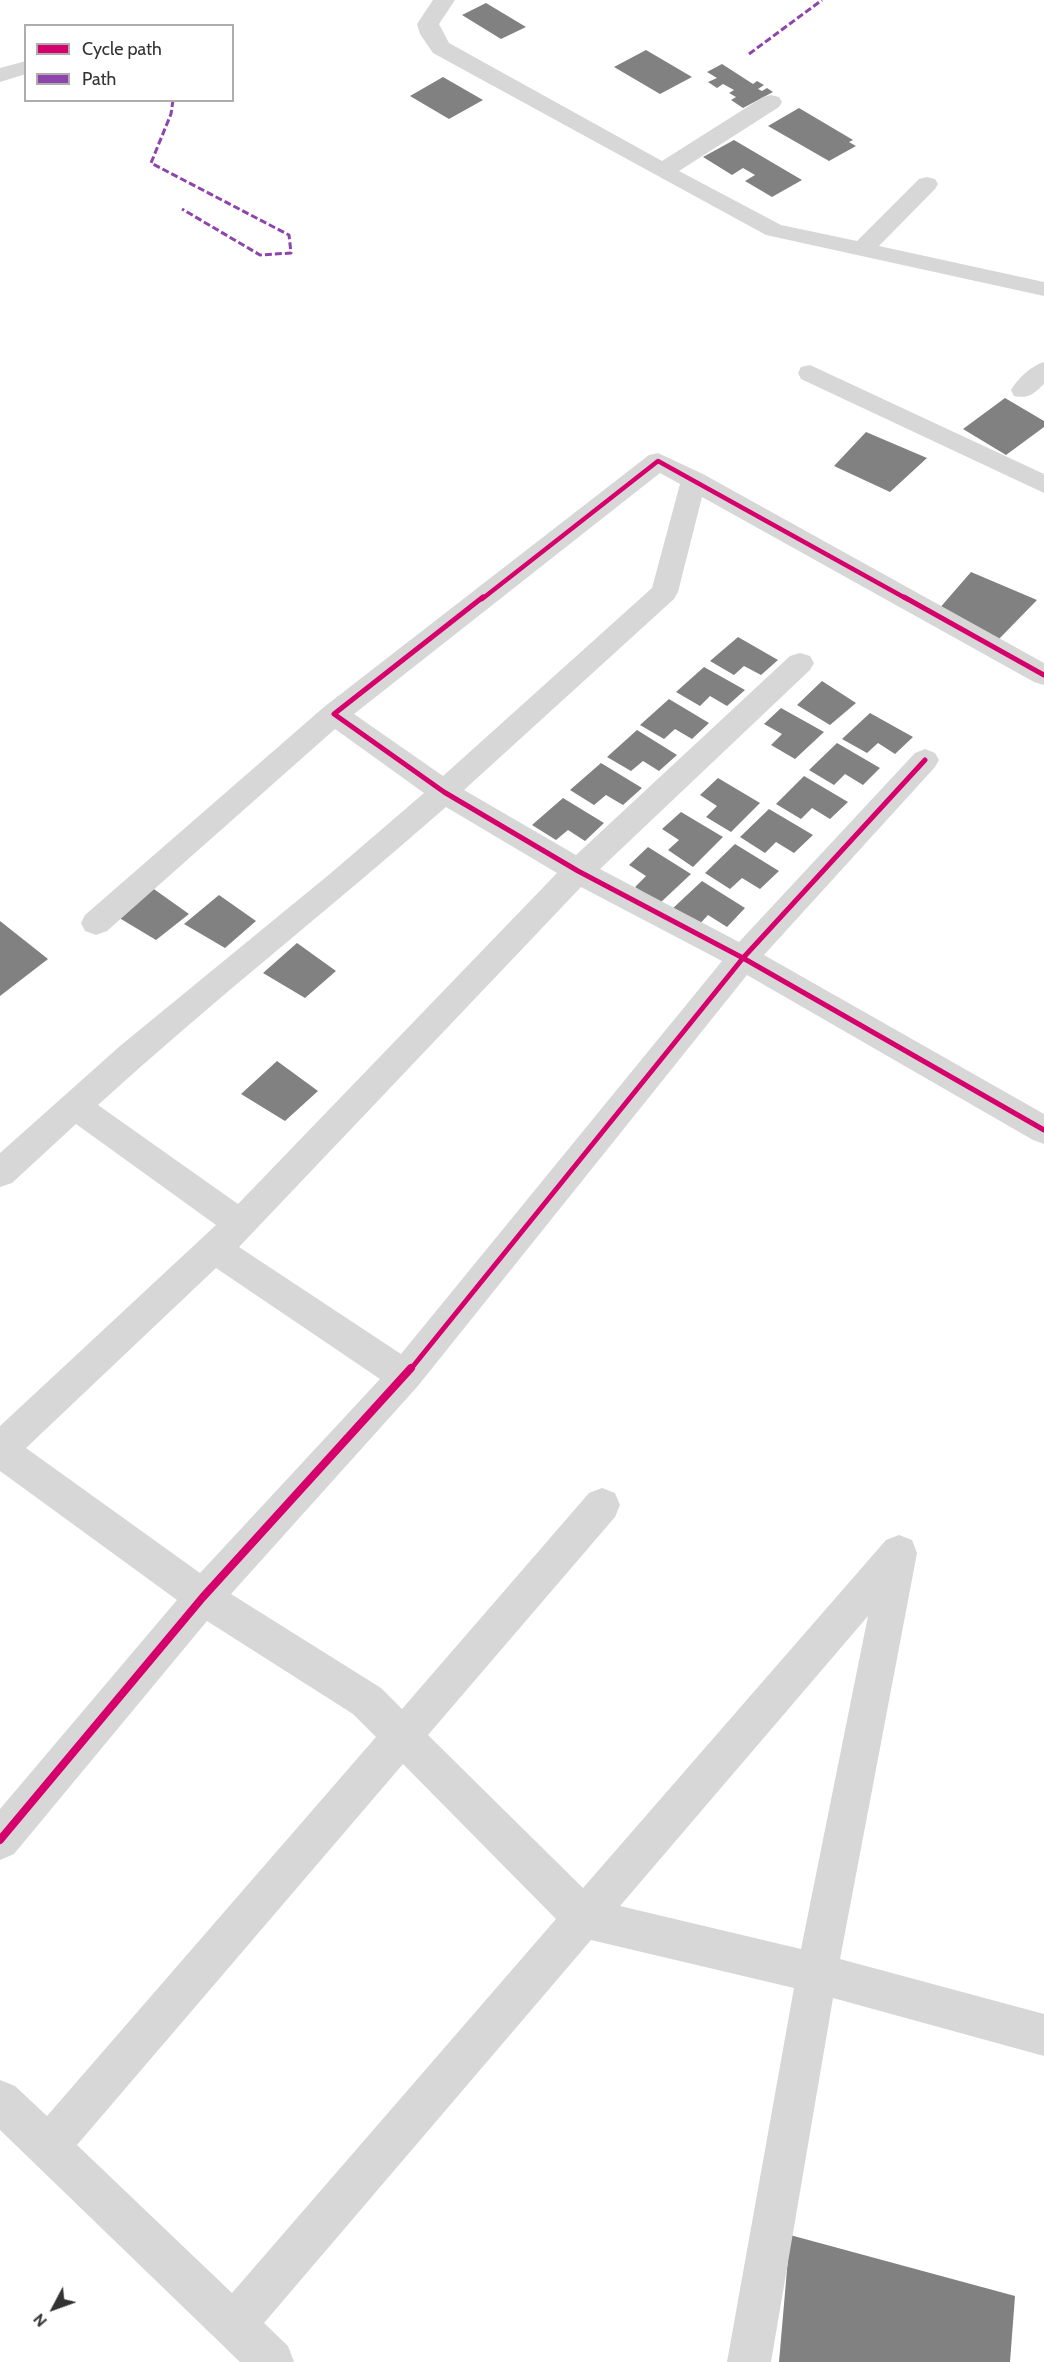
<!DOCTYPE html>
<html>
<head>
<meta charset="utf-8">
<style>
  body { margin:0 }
  #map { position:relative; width:1044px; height:2362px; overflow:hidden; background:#fff; font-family:Cabin,sans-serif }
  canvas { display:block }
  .legend { position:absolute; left:24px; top:24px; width:210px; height:78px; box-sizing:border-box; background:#fff; border:2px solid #adadad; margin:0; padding:8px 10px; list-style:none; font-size:18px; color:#333 }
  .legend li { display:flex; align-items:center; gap:12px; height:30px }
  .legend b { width:30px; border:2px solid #adadad }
  .north { position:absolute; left:24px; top:2278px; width:60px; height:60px; -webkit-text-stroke:4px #fff; paint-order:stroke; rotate:229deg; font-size:16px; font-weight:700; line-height:24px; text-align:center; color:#333 }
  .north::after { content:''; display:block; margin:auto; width:21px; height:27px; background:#333; clip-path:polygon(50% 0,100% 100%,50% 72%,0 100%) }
</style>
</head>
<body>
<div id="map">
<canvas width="1044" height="2362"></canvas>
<ul class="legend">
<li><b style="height:8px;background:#d6006c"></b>Cycle path</li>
<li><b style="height:8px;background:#8e44ad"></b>Path</li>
</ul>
<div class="north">N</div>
</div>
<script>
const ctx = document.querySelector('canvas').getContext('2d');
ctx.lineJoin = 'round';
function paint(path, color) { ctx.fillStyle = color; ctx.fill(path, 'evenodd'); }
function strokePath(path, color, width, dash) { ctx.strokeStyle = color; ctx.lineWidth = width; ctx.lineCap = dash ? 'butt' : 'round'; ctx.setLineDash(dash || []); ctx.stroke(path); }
paint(new Path2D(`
  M486 3 526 27 501 39 462 15Z
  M646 50 692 77 660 94 614 67Z
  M722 64 753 84 757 81 764 85 758 89 762 91 767 88 773 92 743 108 731 100 736 97 729 93 734 90 723 84 717 88 708 82 717 78 707 72Z
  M443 77 483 100 449 119 410 96Z
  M799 108 853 140 849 142 856 146 829 161 768 126Z
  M734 140 802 180 772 197 745 181 755 175 743 168 732 175 703 157Z
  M1005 398 1044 421V427L1006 455 963 429Z
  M866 432 927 458 890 492 834 466Z
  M971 572 1037 600 999 639 938 610Z
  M738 637 778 660 761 675 744 666 734 675 710 661Z
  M704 667 745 690 727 706 710 696 700 706 676 692Z
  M822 681 856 703 830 725 797 705Z
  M669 699 709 723 692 739 675 729 664 739 640 725Z
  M781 708 824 732 795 759 771 745 782 734 764 724Z
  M870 713 913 737 895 754 878 743 867 753 842 739Z
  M637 730 677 755 659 771 643 761 631 771 607 757Z
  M837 743 880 768 863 785 845 774 834 785 809 770Z
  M601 763 642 788 623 805 606 795 594 805 570 790Z
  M804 776 848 802 830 819 812 808 801 819 776 804Z
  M718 778 760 803 731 832 706 817 717 806 700 795Z
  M563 798 604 823 585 841 568 830 556 840 532 825Z
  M769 809 813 835 794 853 776 842 765 853 740 837Z
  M681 812 723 837 693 867 668 850 679 840 662 829Z
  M735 844 779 871 760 889 742 878 730 889 705 873Z
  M648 847 691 874 660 903 635 887 646 876 629 865Z
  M702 881 745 908 727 927 708 915 697 927 671 910Z
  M151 887 189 914 156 940 116 916Z
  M219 895 256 921 225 948 184 924Z
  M0 921 48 959 0 996Z
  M297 943 336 971 305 998 263 973Z
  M277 1061 318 1091 285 1121 241 1094Z
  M790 2235 1015 2296 1010 2362H779Z`), '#818181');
paint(new Path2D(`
  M433 0H455L439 24 449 43 662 161 763 97 771 95 779 97 782 102 779 107 679 171 781 225 857 241 919 179 927 177 935 179 938 184 935 189 879 246 1044 282V296L766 235 433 53 420 34 417 24Z
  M26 61V74L0 82V68Z
  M1044 362V384C1034 394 1028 399 1014 396L1011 390C1018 378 1031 366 1044 362Z
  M810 365 1044 474V493L801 379 798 373 801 367Z
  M658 453 703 474 1044 663V685L1034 682 702 497 678 592 674 599 464 790 576 855 790 656 800 653 810 656 814 663 810 670 600 869 739 942 915 753 925 749 935 753 939 760 935 767 764 955 1044 1114V1144L1033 1140 747 975 417 1387 231 1594 381 1688 402 1709 589 1493 602 1488 615 1493 620 1505 615 1517 428 1735 583 1888 886 1540 899 1535 912 1540 917 1553 840 1959 1044 2014V2056L833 1998 771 2362H727L794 1988 591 1940 264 2323 288 2346 294 2362H240L0 2130V2080L15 2086 47 2116 376 1737 353 1714 207 1621 14 1854 0 1860V1809L177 1600 0 1471V1426L216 1225 76 1124 12 1183 0 1187V1153L120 1046 331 873 424 793 335 729 107 931 96 935 85 931 81 923 85 915 324 707 649 455ZM660 473 680 484 652 588 443 776 354 714ZM446 807 557 873 238 1204 98 1105C211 1002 331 908 446 807ZM581 887 722 961 401 1354 239 1247ZM216 1268 380 1379 200 1573 26 1448ZM868 1616 801 1949 620 1906ZM403 1764 556 1919 232 2293 77 2145Z`), '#d7d7d7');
strokePath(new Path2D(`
  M749 54 822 0
  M173 100 171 114 151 163 289 235 291 253 260 255 182 209`), '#8e44ad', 3, [7, 3]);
strokePath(new Path2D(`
  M482 599 658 461 907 599`), '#d6006c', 4.5);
strokePath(new Path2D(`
  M483 597 334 714 444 792 578 871 743 958 1044 1130
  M904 597 1044 675
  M410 1370 743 958 925 760`), '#d6006c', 5);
strokePath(new Path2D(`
  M0 1840 203 1597 411 1368`), '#d6006c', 8);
</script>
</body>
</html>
